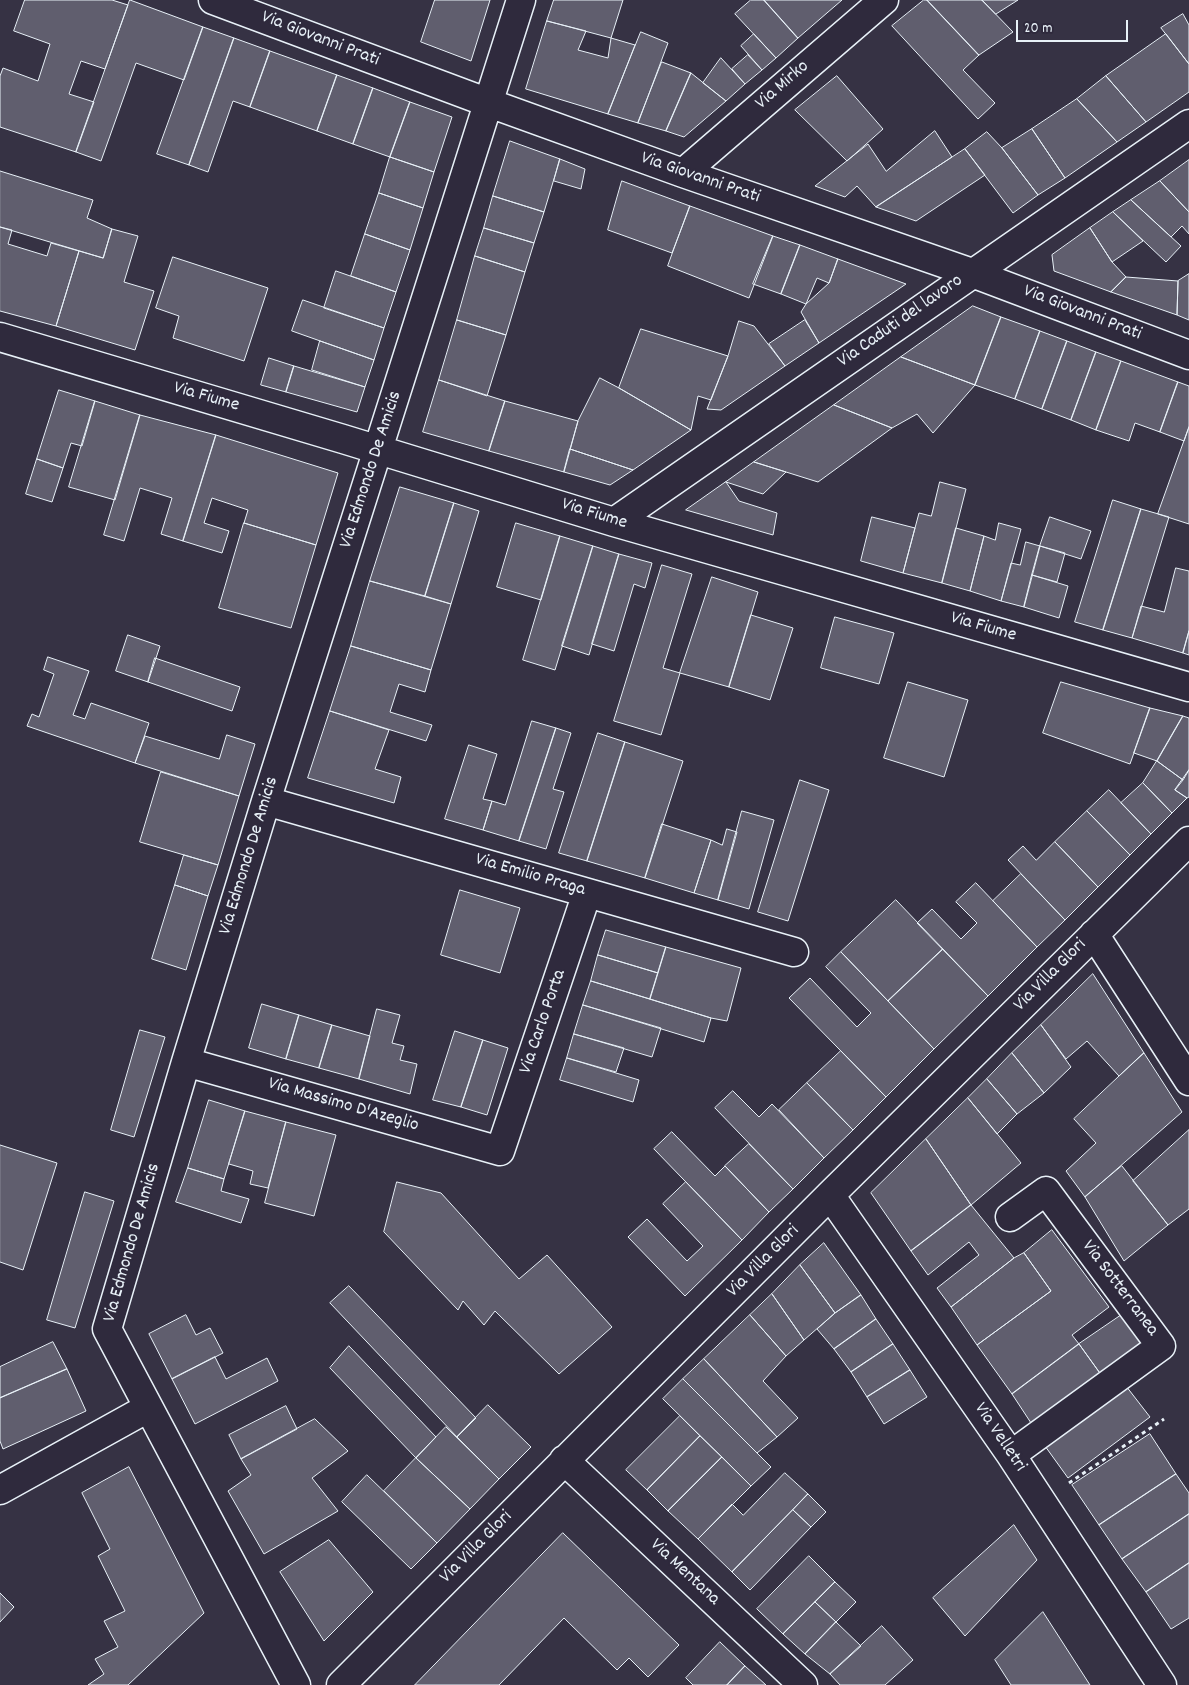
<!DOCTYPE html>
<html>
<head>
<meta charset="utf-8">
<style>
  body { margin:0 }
  #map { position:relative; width:1189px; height:1685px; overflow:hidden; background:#363244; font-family:Dekko,sans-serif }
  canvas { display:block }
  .scale { position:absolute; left:1016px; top:20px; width:112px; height:22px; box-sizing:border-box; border:2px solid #e8f1f8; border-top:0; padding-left:6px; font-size:15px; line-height:18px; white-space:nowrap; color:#e8f1f8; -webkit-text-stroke:4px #2f2a3d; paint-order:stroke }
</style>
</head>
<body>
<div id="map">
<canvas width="1189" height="1685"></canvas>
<div class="scale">20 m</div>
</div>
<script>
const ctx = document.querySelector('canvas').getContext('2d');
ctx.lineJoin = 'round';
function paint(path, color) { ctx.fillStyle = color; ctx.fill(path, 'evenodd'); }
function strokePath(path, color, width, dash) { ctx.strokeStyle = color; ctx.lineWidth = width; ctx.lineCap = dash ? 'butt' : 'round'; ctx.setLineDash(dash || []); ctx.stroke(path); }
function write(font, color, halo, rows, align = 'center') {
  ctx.font = font + ' Dekko,sans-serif'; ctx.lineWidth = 4; ctx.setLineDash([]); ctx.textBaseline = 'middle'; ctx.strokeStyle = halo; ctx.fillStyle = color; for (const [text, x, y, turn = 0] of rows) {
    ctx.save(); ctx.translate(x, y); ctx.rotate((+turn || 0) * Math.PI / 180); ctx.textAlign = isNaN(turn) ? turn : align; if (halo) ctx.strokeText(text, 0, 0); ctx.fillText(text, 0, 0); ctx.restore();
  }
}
const building = new Path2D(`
  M25 0H112L128 5 105 69 81 61 69 94 94 102 76 152 0 127V76L3 68 38 81 50 44 14 31Z
  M130 0 203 27 184 80 136 63 101 161 76 152Z
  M435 0H490L471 61 421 42Z
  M554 0H623L611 38 547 21Z
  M751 0H764L798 38 776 58 735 14Z
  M764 0H842L798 38Z
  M924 0H927L979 55 963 70 995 103 978 119 892 26Z
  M927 0H982L1013 32 979 55Z
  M982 0H1018L996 14Z
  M1183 14 1189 25V64L1161 28Z
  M547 21 586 31 578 50 608 58 611 38 635 45 608 114 526 89Z
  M203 27 234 38 189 165 157 154Z
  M641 32 668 43 638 123 608 114Z
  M754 34 776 58 762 70 741 46Z
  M1166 34 1189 64V92L1146 122 1106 76Z
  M234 38 270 51 250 107 233 101 208 172 189 165Z
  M270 51 337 75 317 131 250 107Z
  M748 55 762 70 745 84 732 69Z
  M721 58 745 84 726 101 703 83Z
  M662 62 691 73 666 131 638 123Z
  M691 73 726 101 684 137 666 131Z
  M337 75 373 88 353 144 317 131Z
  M837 76 883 129 847 161 795 110Z
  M1106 76 1146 122 1117 142 1077 99Z
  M373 88 410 102 390 157 353 144Z
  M1077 99 1117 142 1065 178 1032 129Z
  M410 102 452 117 434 172 390 157Z
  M1032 129 1065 178 1038 195 1002 148Z
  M935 131 952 157 876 207 857 186 845 197 815 186 868 144 886 171Z
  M987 132 1002 148 1038 195 1013 213 965 149Z
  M510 141 560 159 544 212 493 196Z
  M965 149 985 175 916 221 876 207Z
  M390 157 434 172 423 208 379 193Z
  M560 159 585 169 581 189 554 181Z
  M1189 160V212L1160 181Z
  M0 171 93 200 87 218 112 229 103 258 0 227Z
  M622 181 690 206 672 253 608 230Z
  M1160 181 1189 212V234L1182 226 1171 237 1131 200Z
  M379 193 423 208 410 250 365 234Z
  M493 196 544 212 534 243 484 228Z
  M1131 200 1181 246 1166 262 1113 212Z
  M690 206 773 236 749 298 668 266Z
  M1113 212 1143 241 1112 262 1090 228Z
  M0 227 12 230 8 244 47 256 51 243 79 251 56 326 0 311Z
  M484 228 534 243 525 272 475 256Z
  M1090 228 1112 262 1126 277 1111 292 1054 271 1052 255Z
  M112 229 138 236 124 282 154 291 135 350 56 326 79 251 103 258Z
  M365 234 410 250 396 292 351 276Z
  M773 236 800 245 781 294 753 284Z
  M800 245 838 259 829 283 817 278 806 304 781 294Z
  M475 256 525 272 506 335 457 320Z
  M173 257 268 288 244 361 173 338 179 316 156 308Z
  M838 259 906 284 819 343 801 312 806 304 829 283Z
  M336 271 396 292 384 328 324 308Z
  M1189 274V320L1177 315 1178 281Z
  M1126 277 1178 281 1177 315 1111 292Z
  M303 300 384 328 374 360 292 331Z
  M973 306 1001 317 975 385 901 357Z
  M1001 317 1040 331 1015 399 975 385Z
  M457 320 506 335 487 396 439 380Z
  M805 320 819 343 785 366 769 344Z
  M739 321 754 326 785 366 721 410 707 409 728 356Z
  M641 329 728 356 711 400 698 396 691 430 619 388Z
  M1040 331 1067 341 1042 409 1015 399Z
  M320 341 374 360 365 387 312 370Z
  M1067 341 1096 352 1071 420 1042 409Z
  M1096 352 1121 361 1096 430 1071 420Z
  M901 357 975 385 933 433 917 414 892 428 834 405Z
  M269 358 294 366 286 392 261 385Z
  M1121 361 1178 382 1160 432 1135 423 1129 441 1096 430Z
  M294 366 365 387 357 412 286 392Z
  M600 378 619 388 691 430 633 470 570 449 578 421Z
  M439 380 505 401 489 451 423 432Z
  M1178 382 1189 386V427L1184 441 1160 432Z
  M59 390 95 401 82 446 71 443 63 468 37 459Z
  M95 401 140 415 115 500 69 487Z
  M505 401 578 421 564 472 489 451Z
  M834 405 892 428 818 482 754 462Z
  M140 415 216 435 183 541 161 534 172 498 140 488 124 541 104 535Z
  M1189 427V524L1158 514Z
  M216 435 338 473 316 545 244 523 248 510 212 498 204 523 229 531 222 553 183 541Z
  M570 449 633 470 610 485 564 472Z
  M37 459 63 468 52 502 26 494Z
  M754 462 786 472 763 494 726 482Z
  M726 482 739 501 777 513 773 535 686 510Z
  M940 482 966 489 942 583 903 573 919 513 931 516Z
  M400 487 454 503 425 596 370 581Z
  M1113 500 1141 509 1103 630 1075 622Z
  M454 503 479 511 451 604 425 596Z
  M1141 509 1169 517 1132 638 1103 630Z
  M872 517 915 528 903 573 861 561Z
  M1050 517 1091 531 1081 559 1040 546Z
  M244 523 316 545 291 628 219 608Z
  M516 523 560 536 541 600 497 587Z
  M999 523 1021 529 1001 601 970 591 984 536 995 540Z
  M956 528 984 536 970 591 942 583Z
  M560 536 593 546 555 670 523 660Z
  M1026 542 1040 546 1024 607 1001 601 1011 563 1020 565Z
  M593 546 619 554 589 655 562 646Z
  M1040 546 1065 553 1057 582 1032 575Z
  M619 554 652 563 645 588 634 584 614 651 592 644Z
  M662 565 692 574 663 668 680 673 661 735 614 721Z
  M1176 568 1189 571V631L1183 653 1132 638 1141 606 1164 612Z
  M1032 575 1068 586 1059 618 1024 607Z
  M712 577 758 592 729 687 680 673Z
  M370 581 451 604 431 670 351 646Z
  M751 615 793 628 770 700 729 687Z
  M835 617 894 633 879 684 821 668Z
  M1189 631V655L1183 653Z
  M128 635 160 646 148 682 116 671Z
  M351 646 431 670 425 692 399 684 390 712 432 725 426 741 330 711Z
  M48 657 89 671 73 715 85 719 91 703 149 723 135 763 27 726 32 714 39 717 54 674 44 670Z
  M155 658 240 687 232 711 148 682Z
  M908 682 968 700 944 777 884 758Z
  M1061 682 1150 708 1130 764 1043 733Z
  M1150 708 1183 716 1157 761 1134 753Z
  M330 711 389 730 375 769 401 777 394 803 308 778Z
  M1183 716 1189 718V770L1183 780 1157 761Z
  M532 721 556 728 519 841 483 830 492 801 505 805Z
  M556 728 571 733 553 789 564 792 546 849 519 841Z
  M598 733 625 742 587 861 559 853Z
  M227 735 255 744 239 796 135 763 145 736 219 759Z
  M625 742 683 761 645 878 587 861Z
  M469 745 497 754 483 799 492 801 483 830 445 819Z
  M1157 761 1183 780 1175 790 1187 798 1172 813 1143 783Z
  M1189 770V797L1187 798 1175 790Z
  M161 772 239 796 218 865 140 842Z
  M800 780 829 790 788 921 758 912Z
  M1143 783 1172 813 1151 834 1121 803Z
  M1109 790 1151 834 1130 855 1087 811Z
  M742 811 774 820 749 909 718 900Z
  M1087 811 1130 855 1098 887 1055 842Z
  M662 824 711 840 694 893 645 878Z
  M727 829 737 832 718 900 694 893 711 840 722 845Z
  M1055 842 1098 887 1065 920 1008 860 1023 846 1036 860Z
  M184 855 218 865 208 896 175 885Z
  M1021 874 1065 920 1037 947 993 901Z
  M976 883 1037 947 988 996 917 923 932 909 961 939 977 923 956 902Z
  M175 885 208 896 186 970 152 959Z
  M460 890 520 908 500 973 441 955Z
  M896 900 943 949 888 1001 841 952Z
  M606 930 666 947 658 973 598 955Z
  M666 947 741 968 727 1021 711 1018 650 999Z
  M943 949 988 996 934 1049 888 1001Z
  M841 952 934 1049 886 1097 789 998 810 978 857 1027 871 1013 826 967Z
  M598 955 658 973 650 999 591 981Z
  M1093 974 1144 1053 1119 1076 1087 1041 1066 1059 1041 1025Z
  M591 981 711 1018 704 1042 583 1005Z
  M262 1004 299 1015 286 1059 249 1048Z
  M583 1005 661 1028 652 1057 574 1034Z
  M377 1009 400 1015 392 1043 404 1046 400 1060 417 1064 410 1094 359 1079Z
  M299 1015 332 1025 319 1068 286 1059Z
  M332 1025 370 1036 359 1079 319 1068Z
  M1041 1025 1071 1067 1044 1093 1012 1053Z
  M140 1030 165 1037 134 1137 111 1130Z
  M455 1031 483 1040 461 1107 433 1100Z
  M574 1034 624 1048 616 1072 567 1058Z
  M483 1040 508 1048 487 1115 461 1107Z
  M841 1051 886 1097 853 1130 807 1083Z
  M1012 1053 1044 1093 1017 1114 987 1079Z
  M1144 1053 1182 1112 1085 1197 1066 1171 1096 1143 1074 1119Z
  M567 1058 639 1080 633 1102 560 1080Z
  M987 1079 1017 1114 997 1134 968 1098Z
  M807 1083 853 1130 824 1158 779 1110Z
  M733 1091 759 1117 772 1104 824 1158 793 1189 715 1108Z
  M968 1098 1021 1163 971 1205 926 1139Z
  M209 1100 245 1111 224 1179 188 1168Z
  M245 1111 286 1122 268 1188 250 1184 253 1171 229 1164Z
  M286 1122 336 1135 314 1216 265 1203Z
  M1189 1130V1209L1168 1225 1133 1181Z
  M672 1132 715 1176 725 1166 769 1212 742 1240 654 1149Z
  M926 1139 971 1205 911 1251 871 1193Z
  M749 1144 793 1189 769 1212 725 1166Z
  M0 1145 57 1163 23 1270 0 1262Z
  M1122 1166 1168 1225 1124 1261 1085 1197Z
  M188 1168 224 1179 221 1191 249 1199 241 1223 176 1202Z
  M397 1182 441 1193 519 1279 547 1255 612 1327 559 1374 495 1311 484 1325 463 1301 458 1310 384 1232Z
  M686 1182 742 1240 685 1296 628 1237 647 1219 687 1261 703 1246 663 1204Z
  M85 1192 114 1201 75 1328 47 1320Z
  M971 1205 1014 1258 951 1307 937 1288 979 1255 969 1242 928 1275 911 1251Z
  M1052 1230 1109 1307 1072 1335 1079 1344 1012 1394 977 1345 1051 1291 1024 1253Z
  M824 1243 861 1295 835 1313 800 1265Z
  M1024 1253 1051 1291 977 1345 951 1307 1014 1258Z
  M800 1265 835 1313 804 1340 772 1294Z
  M349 1286 476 1418 457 1437 330 1303Z
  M772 1294 804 1340 786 1356 750 1315Z
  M861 1295 876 1319 834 1349 817 1329 835 1313Z
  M1123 1314 1145 1346 1102 1376 1079 1344Z
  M186 1315 196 1335 210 1328 223 1353 172 1379 149 1334Z
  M750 1315 786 1356 763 1381 798 1418 777 1437 704 1359Z
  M876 1319 893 1344 851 1372 834 1349Z
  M53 1342 67 1369 0 1398V1367Z
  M893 1344 910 1370 867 1397 851 1372Z
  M1079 1344 1102 1376 1033 1426 1012 1394Z
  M349 1346 436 1437 416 1458 330 1368Z
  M215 1357 226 1379 267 1358 278 1381 195 1424 172 1379Z
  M704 1359 777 1437 757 1453 683 1379Z
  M67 1369 86 1411 3 1449 0 1441V1398Z
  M910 1370 927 1397 884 1424 867 1397Z
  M683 1379 771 1467 751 1486 663 1399Z
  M1126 1386 1150 1417 1068 1478 1045 1446Z
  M488 1405 531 1447 499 1479 457 1437Z
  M286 1406 297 1429 241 1459 229 1435Z
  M680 1416 700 1436 647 1490 626 1470Z
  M315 1419 348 1451 312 1478 338 1511 264 1554 228 1491 251 1475 241 1459Z
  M446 1427 499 1479 470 1509 416 1458Z
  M1150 1434 1176 1474 1099 1525 1072 1485Z
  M700 1436 722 1457 668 1511 647 1490Z
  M722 1457 751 1486 698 1539 668 1511Z
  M416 1458 470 1509 437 1543 384 1491Z
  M129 1467 204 1613 128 1685H88L104 1674 95 1659 118 1647 104 1621 125 1611 98 1556 110 1549 82 1493Z
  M785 1473 808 1494 732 1572 698 1539 732 1504 743 1515Z
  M1176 1474 1189 1493V1514L1122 1559 1099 1525Z
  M367 1475 437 1543 411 1569 342 1502Z
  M808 1494 826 1512 811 1527 793 1510Z
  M793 1510 811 1527 750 1590 732 1572Z
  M1189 1514V1563L1146 1592 1122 1559Z
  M1014 1525 1037 1560 965 1636 933 1598Z
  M563 1533 679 1645 648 1677 629 1658 617 1670 564 1618 499 1685H415Z
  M329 1540 373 1592 324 1641 280 1572Z
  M809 1556 835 1582 783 1634 757 1609Z
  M1189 1563V1618L1171 1629 1146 1592Z
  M835 1582 856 1602 836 1622 815 1602Z
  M0 1593 14 1607 0 1622Z
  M815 1602 836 1622 805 1654 783 1634Z
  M1043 1612 1090 1685H1011L995 1660Z
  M836 1622 861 1646 830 1674 805 1654Z
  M882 1626 913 1660 885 1685H840L830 1674Z
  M720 1642 745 1666 727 1685H693L686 1678Z
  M745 1666 766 1685H727Z`);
paint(building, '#605e6e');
strokePath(building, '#e8f1f8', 1);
const minor = new Path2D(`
  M213 0 489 103 683 173 972 273 1189 355
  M683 173 884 0
  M0 337 343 439 614 522 1189 687
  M614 522 1189 124
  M266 801 794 952
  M1094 934 1189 1081
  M186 1062 500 1151 587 893
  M830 1195 1011 1455 1162 1685
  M1010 1217 1046 1191 1161 1346 1011 1455
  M564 1460 803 1685
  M0 1490 148 1408
  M296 1685 107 1329 186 1062 266 801 521 0
  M341 1685 830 1195 1189 841`);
strokePath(minor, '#e8f1f8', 31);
strokePath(new Path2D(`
  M1069 1483 1164 1419`), '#e8f1f8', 3, [4, 4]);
strokePath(minor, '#2f2a3d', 28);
write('19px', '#e8f1f8', '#2f2a3d', [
  ["Via Giovanni Prati",320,40,21],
  ["Via Mirko",783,86,-41],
  ["Via Giovanni Prati",700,179,19],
  ["Via Giovanni Prati",1082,314,21],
  ["Via Caduti del lavoro",901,322,-35],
  ["Via Fiume",206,398,16],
  ["Via Edmondo De Amicis",372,470,-72],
  ["Via Fiume",594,515,17],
  ["Via Fiume",983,628,16],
  ["Via Edmondo De Amicis",250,856,-73],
  ["Via Emilio Praga",530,876,16],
  ["Via Villa Glori",1051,976,-45],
  ["Via Carlo Porta",544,1022,-71],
  ["Via Massimo D'Azeglio",343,1106,16],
  ["Via Edmondo De Amicis",133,1243,-74],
  ["Via Villa Glori",764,1262,-45],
  ["Via Sotterranea",1119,1289,53],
  ["Via Velletri",999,1438,56],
  ["Via Villa Glori",477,1548,-45],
  ["Via Mentana",684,1573,43]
]);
</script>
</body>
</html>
